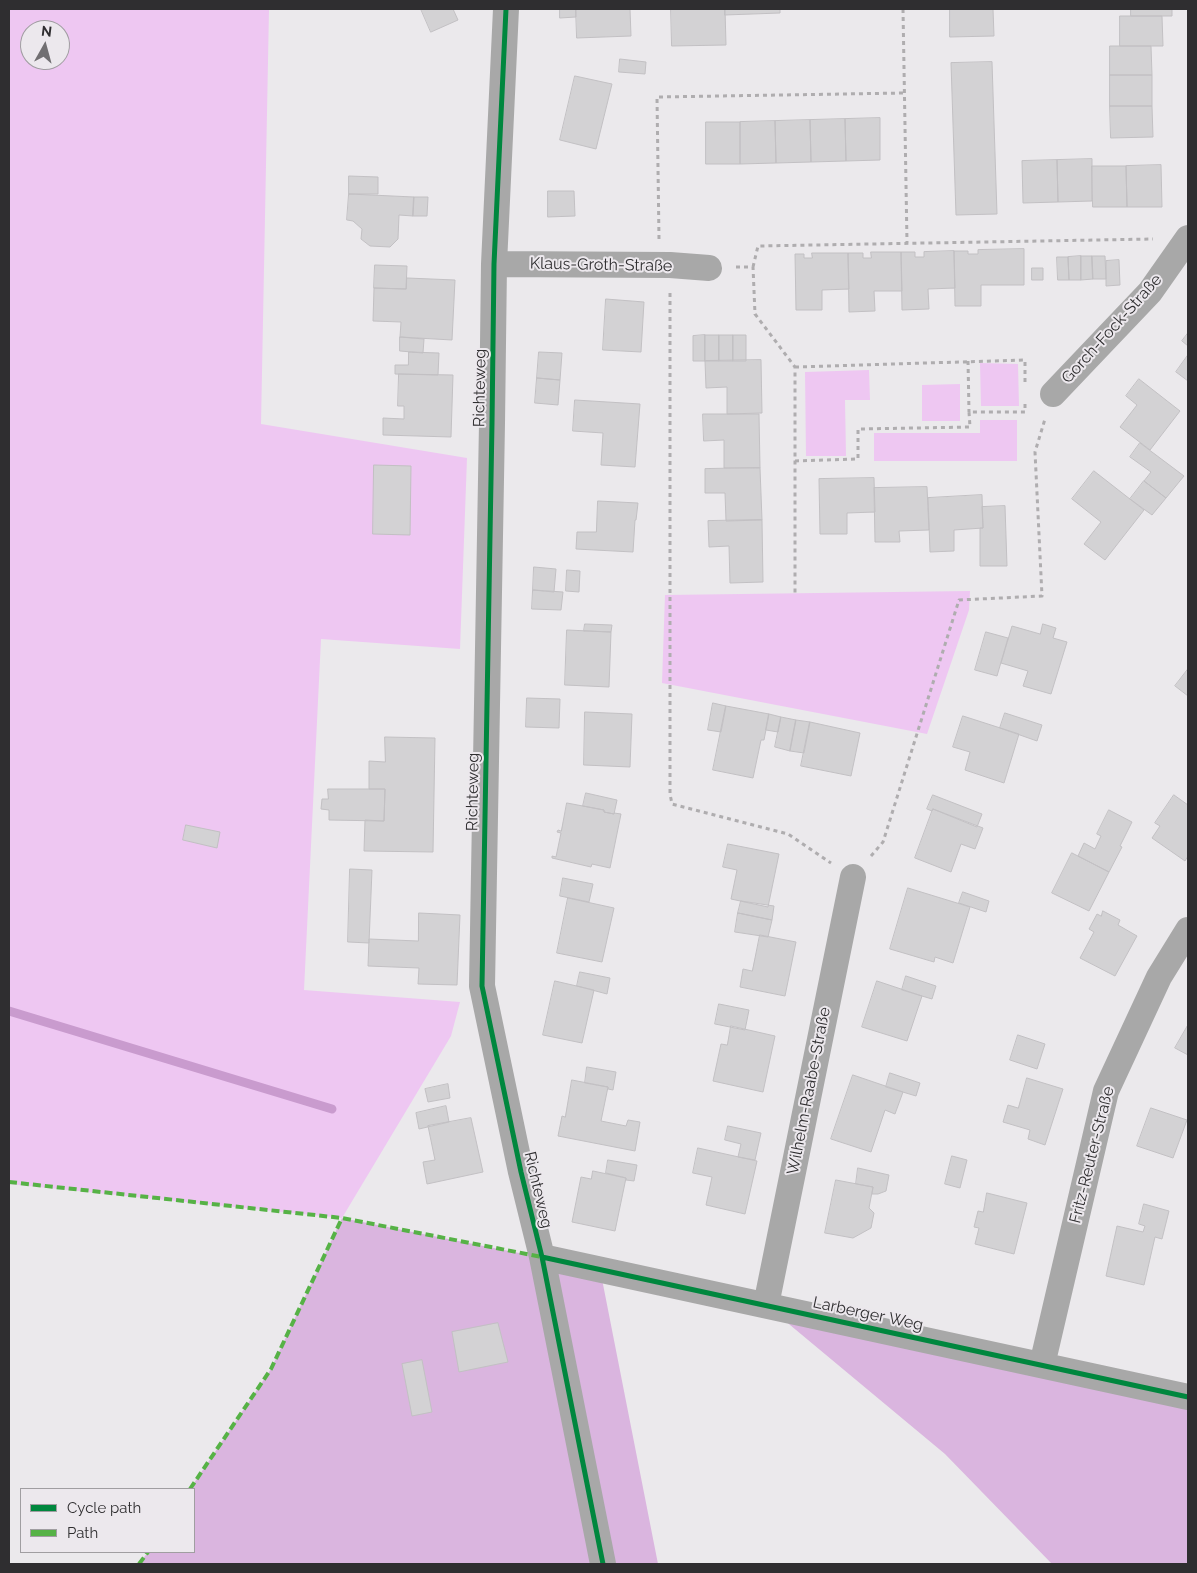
<!DOCTYPE html>
<html>
<head>
<meta charset="utf-8">
<style>
  body { margin:0 }
  #map { position:relative; width:1197px; height:1573px; overflow:hidden; background:#ebe9ec; font-family:Raleway,sans-serif }
  canvas { display:block }
  .frame { position:absolute; inset:0; border:10px solid #2f2e30; pointer-events:none }
  .legend { position:absolute; left:20px; top:1488px; width:175px; height:65px; box-sizing:border-box; background:#ece8ed; border:1px solid #a09ea1; margin:0; padding:6px 9px; list-style:none; font-size:15px; color:#2f2e30 }
  .legend li { display:flex; align-items:center; gap:10px; height:25px }
  .legend b { width:25px; border:1px solid #a09ea1 }
  .north { position:absolute; left:20px; top:20px; width:50px; height:50px; box-sizing:border-box; background:#ece8ed; border:1px solid #a09ea1; border-radius:50%; rotate:7deg; font-size:14px; font-weight:700; line-height:20px; text-align:center; color:#2f2e30 }
  .north::after { content:''; display:block; margin:auto; width:18px; height:22px; background:#716f72; clip-path:polygon(50% 0,100% 100%,50% 72%,0 100%) }
</style>
</head>
<body>
<div id="map">
<canvas width="1197" height="1573"></canvas>
<div class="frame"></div>
<ul class="legend">
<li><b style="height:6px;background:#00873e"></b>Cycle path</li>
<li><b style="height:6px;background:#56b246"></b>Path</li>
</ul>
<div class="north">N</div>
</div>
<script>
const ctx = document.querySelector('canvas').getContext('2d');
ctx.lineJoin = 'round';
function paint(path, color) { ctx.fillStyle = color; ctx.fill(path, 'evenodd'); }
function strokePath(path, color, width, dash) { ctx.strokeStyle = color; ctx.lineWidth = width; ctx.lineCap = dash ? 'butt' : 'round'; ctx.setLineDash(dash || []); ctx.stroke(path); }
function write(font, color, halo, rows, align = 'center') {
  ctx.font = font + ' Raleway,sans-serif'; ctx.lineWidth = 4; ctx.setLineDash([]); ctx.textBaseline = 'middle'; ctx.strokeStyle = halo; ctx.fillStyle = color; for (const [text, x, y, turn = 0] of rows) {
    ctx.save(); ctx.translate(x, y); ctx.rotate((+turn || 0) * Math.PI / 180); ctx.textAlign = isNaN(turn) ? turn : align; if (halo) ctx.strokeText(text, 0, 0); ctx.fillText(text, 0, 0); ctx.restore();
  }
}
paint(new Path2D(`
  M9 9H269L261 424 467 458 460 649 321 639 304 990 460 1002 451 1036 342 1218 9 1184ZM30 30H60V60H30Z
  M980 363 1018 364 1019 406H981Z
  M869 370 870 400H845L846 456H806L805 372Z
  M960 384V421H922V385Z
  M980 420H1017V461H874V433H980Z
  M970 591 969 610 927 734 662 683 665 595Z`), '#eec7f2');
paint(new Path2D(`
  M342 1218 600 1269 658 1564H139L148 1552H194V1489H190L271 1369Z
  M766 1305 1188 1406V1564H1052L945 1454Z`), '#dab5df');
strokePath(new Path2D(`
  M9 1011 332 1109`), '#c99bce', 9);
const building = new Path2D(`
  M421 9H453L458 20 431 32Z
  M560 9H576V17L560 18Z
  M576 9H630L631 36 577 38Z
  M671 9H725L726 45 672 46Z
  M725 9H780V13L725 15Z
  M950 9H993L994 36 950 37Z
  M1131 9H1172V16H1131Z
  M1120 16H1162L1163 46H1120Z
  M1110 46H1151L1152 75H1110Z
  M620 59 646 62 645 74 619 72Z
  M992 62 997 214 956 215 951 63Z
  M1110 75H1152V106H1110Z
  M575 76 612 84 596 149 560 140Z
  M1110 106H1152L1153 137 1111 138Z
  M880 118V160L846 161 845 119Z
  M845 119 846 161 811 162 810 120Z
  M810 120 811 162 776 163 775 121Z
  M775 121 776 163 740 164V122Z
  M706 122H740V164H706Z
  M1092 159V201L1058 202 1057 160Z
  M1057 160 1058 202 1023 203 1022 161Z
  M1161 165 1162 207H1127L1126 166Z
  M1092 166H1126L1127 207H1093Z
  M349 176 378 177V194H349Z
  M548 191H574L575 216 548 217Z
  M349 194 414 197 413 216 399 215 398 239 390 247 370 246 361 239 362 229 353 221 347 220Z
  M414 197H428L427 216H413Z
  M1024 249V285H981V306H955L954 251H968V254H978V250Z
  M954 251 955 288 928 289 929 309 902 310 901 252H915V257H924V252Z
  M871 252H901L902 291H874L875 311 849 312 848 253H863V258H871Z
  M812 253H848L849 289 822 290V310H796L795 254H804V258H812Z
  M1081 256H1092L1093 279 1081 280Z
  M1081 256V280H1069L1068 257Z
  M1092 256H1105L1106 279H1093Z
  M1057 257H1068L1069 280H1058Z
  M1119 260 1120 285 1106 286V261Z
  M375 265 407 266 406 289 374 288Z
  M1032 268H1043V280H1032Z
  M407 278 455 280 452 340 400 337 401 322 373 321 374 288 406 289Z
  M606 299 644 302 641 352 603 350Z
  M1188 333V346L1182 341Z
  M705 335V361H693V336Z
  M705 335H719V361H705Z
  M719 335H733V361H719Z
  M733 335H746V361H733Z
  M400 337 424 339 423 353 400 351Z
  M409 352 439 353 438 375 395 374V365H408Z
  M539 352 562 353 560 380 537 378Z
  M1188 355V381L1176 372Z
  M761 360 762 413 727 414V387L706 388 705 361Z
  M399 374 453 375 451 437 383 435V418L404 419V406H398Z
  M537 378 560 380 558 405 535 403Z
  M1139 379 1180 411 1150 450 1120 427 1137 405 1126 396Z
  M575 400 640 404 635 467 601 465 603 433 573 431Z
  M703 414H759L760 468H724V440L704 441Z
  M1140 443 1184 476 1166 498 1144 481 1151 472 1130 457Z
  M374 465 411 466 410 535 373 534Z
  M760 468 762 520 726 521 725 493H705V469Z
  M1094 471 1144 510 1105 560 1084 544 1101 522 1072 499Z
  M874 478 875 512 847 513V534H820L819 479Z
  M1144 481 1166 498 1152 515 1130 499Z
  M927 487 929 530 899 531 900 542H875L874 488Z
  M982 495 983 528 954 530V551L930 552 928 498Z
  M598 501 638 503 636 520H635L633 552 576 549 577 532H596Z
  M1005 506 1007 566H980V528H983L982 507Z
  M762 520 763 582 730 583 729 546 709 547 708 521Z
  M534 567 556 569 554 592 533 590Z
  M567 570 580 571 579 592 566 591Z
  M533 590 563 592 561 610 532 609Z
  M585 624 612 625 611 632 584 631Z
  M1043 624 1056 628 1053 638 1067 642 1051 694 1023 686 1028 671 1001 663 1012 626 1040 634Z
  M567 630 611 632 609 687 565 685Z
  M986 632 1008 638 997 676 975 670Z
  M1188 669V696L1175 686Z
  M527 698 560 699 559 728 526 727Z
  M713 703 726 706 721 732 708 730Z
  M726 706 769 714 764 740H761L753 778 713 770Z
  M585 712 632 714 630 767 584 765Z
  M1005 713 1042 725 1037 741 1000 728Z
  M769 714 781 717 778 732 766 730Z
  M963 716 1019 734 1004 783 965 770 970 752 953 747Z
  M781 717 796 720 790 751 775 747Z
  M796 720 810 722 804 753 790 751Z
  M810 722 860 733 851 776 801 766Z
  M385 737 435 738 433 852 364 851 365 820 384 821 385 789H369V761L385 762Z
  M328 789H385L384 821 329 820V810L321 809 322 799H328Z
  M586 793 617 800 614 814 604 812V810L583 806Z
  M933 795 982 814 977 827 933 809 932 811 927 809Z
  M1174 795 1188 805V856L1185 861 1152 838 1160 826 1155 823Z
  M567 803 604 810V812L614 814V813L621 814 610 868 592 864 591 867 552 858V856L556 857 561 833 557 832 558 830 561 831Z
  M933 809 983 828 975 849 961 844 951 872 915 858Z
  M1109 810 1132 822 1120 846 1122 847 1109 872 1078 856 1084 843 1095 849 1101 836 1097 834Z
  M186 825 220 832 217 848 183 840Z
  M728 844 779 854 768 907 731 899 737 870 723 867Z
  M1072 853 1109 872 1089 911 1052 893Z
  M350 869 372 870 369 943 348 942Z
  M563 878 593 884 589 902 560 896Z
  M908 888 970 907 953 963 935 957 934 962 890 949Z
  M963 892 989 901 986 912 959 903Z
  M568 898 614 908 602 962 557 953Z
  M741 901 774 906 772 920 738 913Z
  M1103 911 1120 920 1118 925 1137 936 1115 976 1080 958 1094 932 1089 929 1097 914 1101 916Z
  M419 913 460 915 457 985 418 984 419 968 368 966 369 939 418 941Z
  M738 913 772 920 768 937 735 932Z
  M760 935 796 942 785 996 740 987 743 969 752 971Z
  M580 972 610 978 607 994 577 986Z
  M906 976 936 986 932 999 902 990Z
  M555 981 594 990 582 1043 543 1035Z
  M877 981 922 996 907 1041 862 1027Z
  M719 1004 749 1010 745 1030 715 1024Z
  M1188 1025V1055L1175 1048Z
  M731 1026 775 1036 763 1092 713 1081 721 1044 727 1045Z
  M1018 1035 1045 1044 1037 1069 1010 1060Z
  M587 1067 616 1072 613 1090 608 1089V1087L585 1083Z
  M890 1073 920 1083 916 1096 886 1087Z
  M853 1075 903 1092 895 1114 885 1110 871 1152 831 1139Z
  M1027 1078 1063 1089 1045 1145 1028 1139 1030 1130 1003 1122 1008 1105 1018 1108Z
  M572 1080 608 1087 601 1121 626 1126 628 1120 640 1122 635 1151 558 1136 562 1116 565 1117Z
  M448 1084 450 1098 428 1102 425 1089Z
  M446 1106 449 1122 419 1129 416 1113Z
  M1151 1108 1187 1120 1173 1158 1137 1146Z
  M471 1118 483 1172 427 1184 423 1162 435 1160 428 1126Z
  M728 1126 761 1133 755 1160 738 1157 741 1144 725 1140Z
  M698 1148 757 1161 745 1214 706 1205 712 1177 693 1173Z
  M952 1156 967 1160 960 1188 945 1184Z
  M608 1160 637 1165 634 1181 626 1180V1178L606 1173Z
  M858 1168 889 1175 886 1191 878 1194H872L873 1187 856 1184Z
  M593 1171 626 1178 615 1231 572 1222 581 1177 591 1179Z
  M836 1180 873 1187 869 1208 874 1213 871 1228 853 1238 825 1233Z
  M987 1193 1027 1203 1014 1254 975 1244 979 1228 974 1227 978 1211 983 1212Z
  M1144 1204 1169 1211 1162 1239 1155 1237 1144 1285 1106 1276 1117 1226 1143 1232 1145 1226 1139 1224Z
  M498 1323 508 1362 459 1372 452 1332Z
  M422 1360 432 1412 412 1416 402 1364Z`);
paint(building, '#d3d2d4');
strokePath(building, '#c2c0c3', 1);
strokePath(new Path2D(`
  M903 9 907 243
  M659 239 657 97 905 93
  M736 267H753L755 314 795 367V594
  M753 267 758 246 1153 239
  M670 293V794L672 804 788 834 831 863
  M968 361 969 412
  M795 367 1025 360V386
  M795 461 858 459V429L970 427 969 412H1025V402
  M871 856 883 842 959 600 1042 596 1035 452 1045 419`), '#afadaf', 3, [4, 4]);
strokePath(new Path2D(`
  M506 9 494 264 492 423 482 986 521 1172 542 1257 603 1564
  M494 264 670 265 709 268
  M1053 394 1150 292 1188 238
  M542 1257 1188 1397
  M766 1305 853 877
  M1042 1365 1106 1091 1159 977 1188 930`), '#a8a8a8', 26);
strokePath(new Path2D(`
  M9 1182 342 1218 542 1257
  M190 1489 271 1369 342 1218
  M139 1564 148 1552`), '#56b246', 4, [8, 4]);
strokePath(new Path2D(`
  M506 9 494 264 492 423 482 986 521 1172 542 1257 603 1564
  M542 1257 1188 1397`), '#00873e', 5);
write('16px', '#2f2e30', '#ece8ed', [
  ["Klaus-Groth-Straße",601,265,1],
  ["Gorch-Fock-Straße",1112,329,-48],
  ["Richteweg",480,388,-89],
  ["Richteweg",473,792,-89],
  ["Wilhelm-Raabe-Straße",809,1091,-79],
  ["Fritz-Reuter-Straße",1092,1155,-76],
  ["Richteweg",538,1190,77],
  ["Larberger Weg",868,1314,12]
]);
</script>
</body>
</html>
